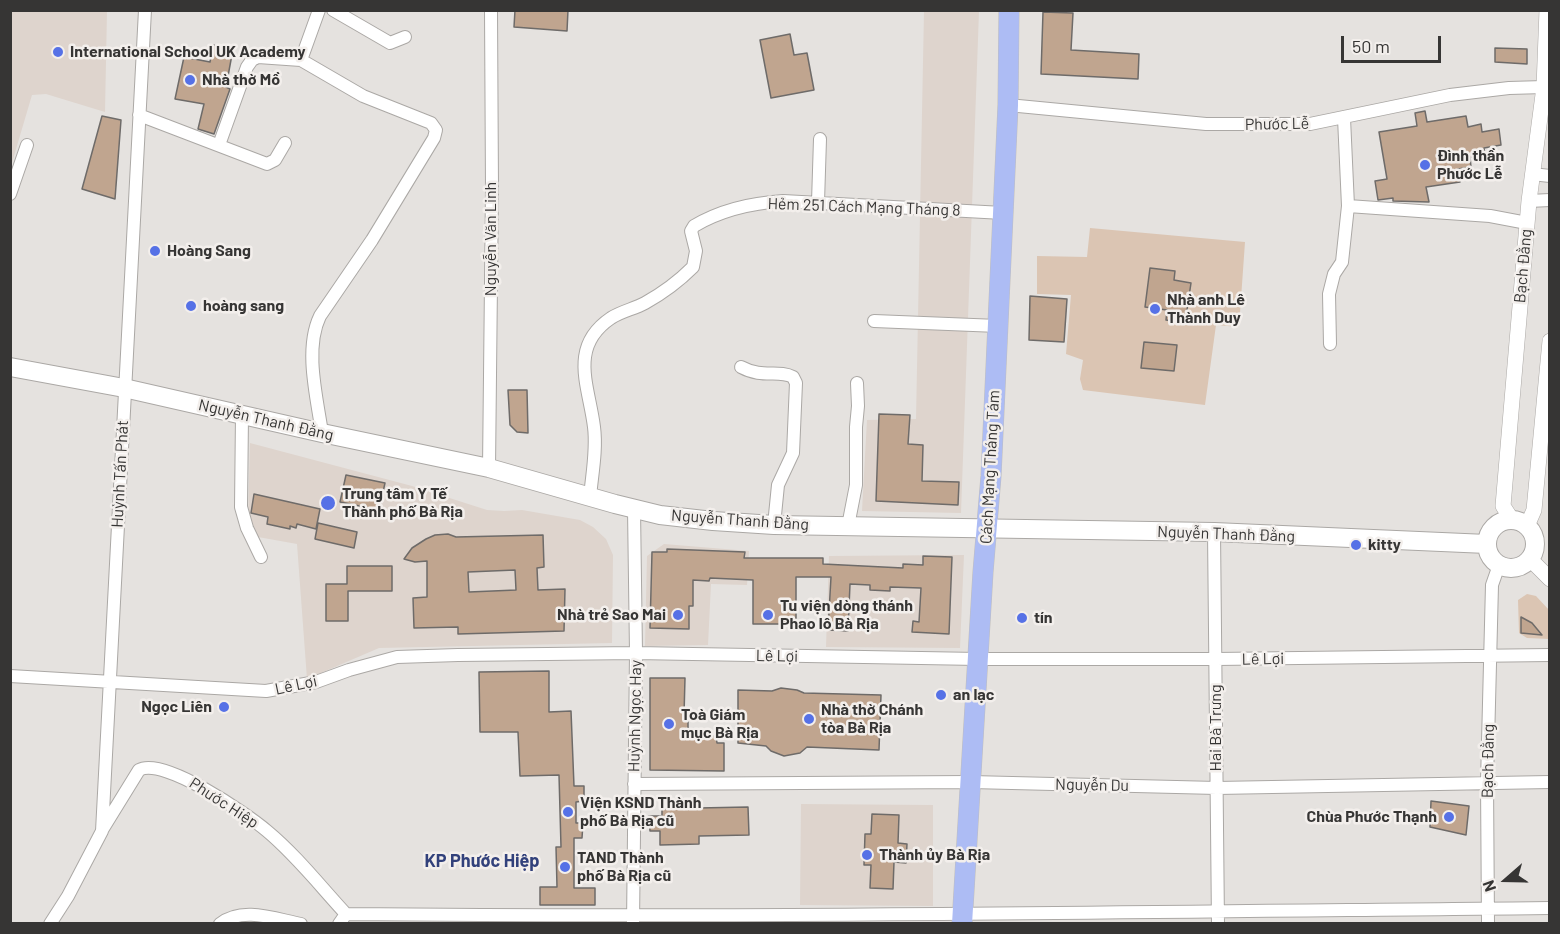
<!DOCTYPE html>
<html>
<head>
<meta charset="utf-8">
<style>
  body { margin:0 }
  #map { position:relative; width:1560px; height:934px; overflow:hidden; background:#e5e2df; font-family:Barlow,sans-serif }
  canvas { display:block }
  .frame { position:absolute; inset:0; border:12px solid #363534; pointer-events:none }
  .north { position:absolute; left:1476px; top:850px; width:60px; height:60px; -webkit-text-stroke:4px #f3efec; paint-order:stroke; rotate:250deg; font-size:16px; font-weight:700; line-height:24px; text-align:center; color:#363534 }
  .north::after { content:''; display:block; margin:auto; width:21px; height:27px; background:#363534; clip-path:polygon(50% 0,100% 100%,50% 72%,0 100%) }
  .scale { position:absolute; left:1341px; top:36px; width:100px; height:27px; box-sizing:border-box; border:3px solid #363534; border-top:0; padding-left:8px; font-size:18px; line-height:21px; white-space:nowrap; color:#363534; -webkit-text-stroke:4px #f3efec; paint-order:stroke }
</style>
</head>
<body>
<div id="map">
<canvas width="1560" height="934"></canvas>
<div class="frame"></div>
<div class="north">N</div>
<div class="scale">50 m</div>
</div>
<script>
const ctx = document.querySelector('canvas').getContext('2d');
ctx.lineJoin = 'round';
function paint(path, color) { ctx.fillStyle = color; ctx.fill(path, 'evenodd'); }
function strokePath(path, color, width, dash) { ctx.strokeStyle = color; ctx.lineWidth = width; ctx.lineCap = dash ? 'butt' : 'round'; ctx.setLineDash(dash || []); ctx.stroke(path); }
function write(font, color, halo, rows, align = 'center') {
  ctx.font = font + ' Barlow,sans-serif'; ctx.lineWidth = 5; ctx.setLineDash([]); ctx.textBaseline = 'middle'; ctx.strokeStyle = halo; ctx.fillStyle = color; for (const [text, x, y, turn = 0] of rows) {
    ctx.save(); ctx.translate(x, y); ctx.rotate((+turn || 0) * Math.PI / 180); ctx.textAlign = isNaN(turn) ? turn : align; if (halo) ctx.strokeText(text, 0, 0); ctx.fillText(text, 0, 0); ctx.restore();
  }
}
paint(new Path2D(`
  M11 10 107 11 105 112 46 94 32 95 11 166Z
  M924 11H979L961 513 862 511 867 420 916 419Z
  M250 443 412 486 487 510 504 511 522 510 580 520 593 527 606 539 613 555 612 643 379 648 307 679 297 544 258 537 248 520Z
  M664 544 749 551 747 585 711 584 708 645 645 646 647 556Z
  M964 555 960 648 826 647 829 556Z
  M801 804 933 805V906L800 905Z`), '#ded4cd');
paint(new Path2D(`
  M1090 228 1245 242 1239 327 1216 325 1205 405 1083 390 1080 379 1083 360 1066 354 1071 295 1037 294V256L1087 257Z
  M1527 594 1536 596 1549 610V639L1527 638 1519 633 1518 600Z`), '#dbc5b3');
const building = new Path2D(`
  M515 10H568L567 31 514 27Z
  M1043 12 1073 13 1071 50 1139 54 1138 79 1041 74Z
  M790 34 794 55 807 53 814 90 771 98 760 40Z
  M213 45 233 49 226 87 230 89 214 134 198 129 204 104 175 99 184 57 210 62Z
  M1495 48 1527 49V64L1495 62Z
  M1425 111 1427 122 1466 116 1468 127 1481 124 1482 132 1499 129 1501 145 1484 148 1485 155 1470 157 1471 167 1458 169 1460 182 1426 187 1429 202 1393 201V198L1378 200 1375 181 1387 179 1379 132 1417 126 1415 113Z
  M102 116 121 120 115 199 82 189Z
  M1150 268 1175 271 1174 280 1191 283 1185 323 1166 320 1167 310 1145 307Z
  M1030 296 1067 299 1064 342 1029 340Z
  M1144 342 1177 345 1174 371 1141 368Z
  M508 390H527L528 433 517 432 510 425Z
  M879 414 910 415 908 444 923 445 922 481 959 482 958 505 876 501Z
  M346 475 385 483 379 510 340 502Z
  M254 494 320 509 316 529 297 524 296 528 290 526V529L267 524 268 517 251 513Z
  M318 523 357 532 354 548 315 539Z
  M448 534 456 537 543 535 544 567 537 568 538 590 565 589 564 631 458 634V627L414 628 413 598 427 597V561L415 562 404 559 412 548 426 539 435 535ZM515 570 516 590 469 592 468 572Z
  M667 549 745 552 744 558H823V564L903 568V564L923 565V556L952 557 949 634 912 632 913 621 919 622 921 588 890 587V591L870 590V585L850 584 848 631 828 630 831 577H796V624H753V580L710 578 709 581 693 580V606H689V629L650 628 652 552H667Z
  M347 566H392V591H348V621H326V584H347Z
  M1521 617 1532 623 1542 635 1521 633Z
  M549 671V712L571 711 574 786H584V801L576 802V823H583L582 838H574V888H595V905H540V887H557L556 847H561L559 775 520 776 518 732H480L479 672Z
  M650 678H685L684 715H688V736H716L717 743H724V771L650 770Z
  M781 688 797 690 804 693 881 695 879 750 807 747 800 753 784 756 771 751 766 746 738 743V690L772 691Z
  M1431 801 1469 806 1466 835 1430 827Z
  M698 802V808L748 807 749 835 699 836V844L660 845V831H650L649 816H662V809L675 808V803Z
  M872 814 899 815 898 843 907 844 906 863 894 862 893 889 870 888 871 865H864L865 834H871Z`);
paint(building, '#c0a58f');
strokePath(building, '#6e6b69', 1.5);
const minor = new Path2D(`
  M333 10 390 43 405 37
  M301 60 319 10
  M1008 105 1206 124H1310L1450 95 1509 88 1544 87
  M139 115 267 164 275 160 285 143
  M219 145 247 67 252 60 258 57 301 60 363 96 431 123 436 130 434 138 372 240 320 316C304 349 317 398 322 433
  M1532 174 1550 176
  M10 194 27 145
  M1529 201 1550 200
  M818 202 820 139
  M1348 206 1490 216 1527 223
  M874 321 998 326
  M1330 344 1329 294 1334 274 1342 262 1348 206 1344 118
  M741 367C763 379 778 369 793 377L796 383 793 453 778 485 774 525
  M242 415 241 507 247 528 261 557
  M489 468 492 189 491 10
  M590 497C592 474 597 450 594 427 589 386 568 347 611 318 622 311 634 309 645 303 663 293 679 281 693 267L696 251 691 231 694 226C721 210 751 203 783 201L1003 213
  M848 526 856 485V427L858 406 857 383
  M1214 532 1218 924
  M10 676 266 691 316 682 349 670 397 657 458 655 636 653 978 659H1216L1550 655
  M634 784 971 782 1217 788 1550 782
  M102 830 139 770C163 756 247 814 267 831 296 855 321 887 346 914
  M50 924 68 896 102 831 145 10
  M220 924C242 906 275 919 301 924
  M339 924 346 914C747 918 1148 912 1550 908
  M633 924 636 653 634 509
  M1488 924 1487 782 1492 585 1499 565`);
const tertiary = new Path2D(`
  M1512 520 1503 506 1529 201 1544 87 1547 10
  M1527 526 1534 510 1550 341
  M1530 559 1550 579`);
const secondary = new Path2D(`
  M10 367 124 388 322 433 489 468 615 504 660 515 713 521 774 525 1214 532 1487 544
  M1487 544a24 24 0 1 1 48 0a24 24 0 1 1-48 0Z`);
const primary = new Path2D(`
  M962 924 983 572 991 476 1008 105 1009 10`);
strokePath(minor, '#aba8a5', 14);
strokePath(tertiary, '#aba8a5', 16);
strokePath(secondary, '#aba8a5', 20);
strokePath(primary, '#bfbebe', 21);
strokePath(minor, '#fff', 12);
strokePath(tertiary, '#fff', 15);
strokePath(secondary, '#fff', 18);
strokePath(primary, '#adbcf4', 20);
for (const [x, y, r, color] of [
  [58,52,6,"#5671e6"],
  [190,80,6,"#5671e6"],
  [1425,165,6,"#5671e6"],
  [155,251,6,"#5671e6"],
  [191,306,6,"#5671e6"],
  [1155,309,6,"#5671e6"],
  [328,503,8,"#5671e6"],
  [1356,545,6,"#5671e6"],
  [678,615,6,"#5671e6"],
  [768,615,6,"#5671e6"],
  [1022,618,6,"#5671e6"],
  [941,695,6,"#5671e6"],
  [224,707,6,"#5671e6"],
  [809,719,6,"#5671e6"],
  [669,724,6,"#5671e6"],
  [568,812,6,"#5671e6"],
  [1449,817,6,"#5671e6"],
  [867,855,6,"#5671e6"],
  [565,867,6,"#5671e6"]
]) { const dot = new Path2D(); dot.arc(x, y, r, 0, 2 * Math.PI); ctx.fillStyle = color; ctx.fill(dot); strokePath(dot, '#f3efec', 2); }
write('bold 16px', '#363534', '#f3efec', [
  ["International School UK Academy",70,52],
  ["Nhà thờ Mồ",202,80],
  ["Đình thần",1437,156],
  ["Phước Lễ",1437,174],
  ["Hoàng Sang",167,251],
  ["Nhà anh Lê",1167,300],
  ["Thành Duy",1167,318],
  ["hoàng sang",203,306],
  ["Trung tâm Y Tế",342,494],
  ["Thành phố Bà Rịa",342,512],
  ["kitty",1368,545],
  ["Tu viện dòng thánh",780,606],
  ["Phao lô Bà Rịa",780,624],
  ["Nhà trẻ Sao Mai",666,615,"right"],
  ["tín",1034,618],
  ["an lạc",953,695],
  ["Ngọc Liên",212,707,"right"],
  ["Nhà thờ Chánh",821,710],
  ["tòa Bà Rịa",821,728],
  ["Toà Giám",681,715],
  ["mục Bà Rịa",681,733],
  ["Viện KSND Thành",580,803],
  ["phố Bà Rịa cũ",580,821],
  ["Chùa Phước Thạnh",1437,817,"right"],
  ["Thành ủy Bà Rịa",879,855],
  ["TAND Thành",577,858],
  ["phố Bà Rịa cũ",577,876]
], 'left');
write('16px', '#363534', '#f3efec', [
  ["Phước Lễ",1277,124,-1],
  ["Hẻm 251 Cách Mạng Tháng 8",864,207,2],
  ["Nguyễn Văn Linh",491,239,-90],
  ["Bạch Đằng",1523,266,-85],
  ["Nguyễn Thanh Đằng",266,420,13],
  ["Cách Mạng Tháng Tám",990,467,-87],
  ["Huỳnh Tấn Phát",120,474,-87],
  ["Nguyễn Thanh Đằng",740,520,4],
  ["Nguyễn Thanh Đằng",1226,534,2],
  ["Lê Lợi",777,656,1],
  ["Lê Lợi",1263,659,-1],
  ["Lê Lợi",296,685,-12],
  ["Huỳnh Ngọc Hay",635,716,-89],
  ["Hai Bà Trưng",1216,728,-90],
  ["Bạch Đằng",1488,761,-89],
  ["Nguyễn Du",1092,785,1],
  ["Phước Hiệp",224,803,33]
]);
write('bold 18px', '#32417b', '#f3efec', [
  ["KP Phước Hiệp",482,861]
]);
</script>
</body>
</html>
